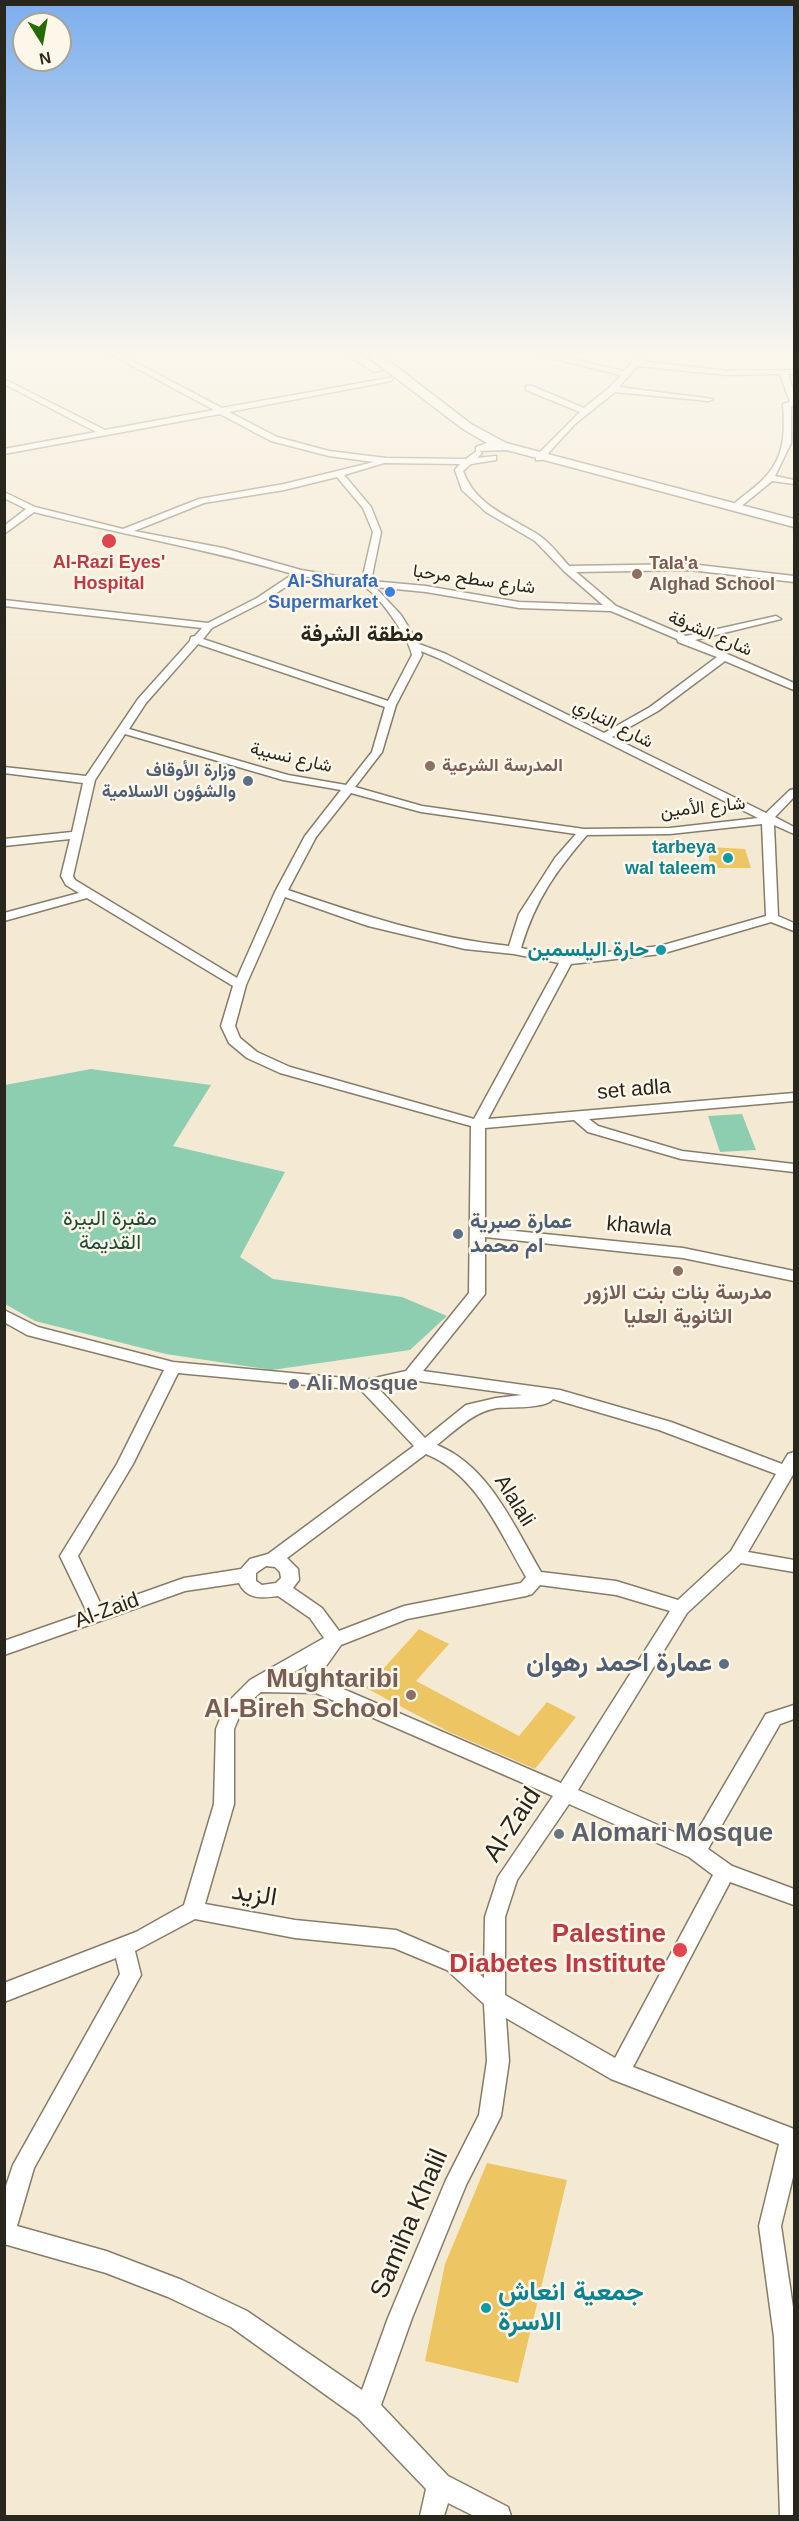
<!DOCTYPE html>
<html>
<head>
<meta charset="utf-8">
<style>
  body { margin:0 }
  #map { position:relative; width:799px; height:2521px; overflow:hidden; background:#f4ead4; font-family:Helvetica,sans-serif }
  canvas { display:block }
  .frame { position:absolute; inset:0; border:6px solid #29261d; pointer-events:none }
  .north { position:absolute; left:12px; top:12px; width:60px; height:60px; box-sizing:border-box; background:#fdf7ea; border:2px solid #a8a398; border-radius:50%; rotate:169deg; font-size:16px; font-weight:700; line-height:24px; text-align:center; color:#29261d }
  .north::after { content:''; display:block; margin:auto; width:21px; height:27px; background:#256a03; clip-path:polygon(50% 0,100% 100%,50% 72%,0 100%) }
</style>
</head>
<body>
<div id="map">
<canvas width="799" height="2521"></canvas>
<div class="frame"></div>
<div class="north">N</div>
</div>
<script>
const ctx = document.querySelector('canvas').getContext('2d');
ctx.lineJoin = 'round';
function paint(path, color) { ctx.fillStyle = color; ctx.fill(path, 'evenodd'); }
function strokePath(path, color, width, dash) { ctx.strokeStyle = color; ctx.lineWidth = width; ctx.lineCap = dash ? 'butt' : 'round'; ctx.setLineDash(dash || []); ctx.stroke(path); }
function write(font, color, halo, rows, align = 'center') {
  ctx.font = font + ' Helvetica,Vazirmatn,sans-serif'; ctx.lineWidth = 5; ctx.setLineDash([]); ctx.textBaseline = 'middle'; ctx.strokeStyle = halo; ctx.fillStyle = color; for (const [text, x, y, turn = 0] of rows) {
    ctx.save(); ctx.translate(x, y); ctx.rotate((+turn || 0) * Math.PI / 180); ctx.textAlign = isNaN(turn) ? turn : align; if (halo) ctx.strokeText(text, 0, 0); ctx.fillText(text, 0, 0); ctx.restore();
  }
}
paint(new Path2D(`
  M91 1069 211 1085 173 1146 285 1172 240 1257 273 1279 402 1297 447 1316 410 1350 272 1370 166 1354 35 1321 5 1304V1085Z
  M742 1114 756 1150 720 1152 708 1116Z`), '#8dceb0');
paint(new Path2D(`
  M708 847 745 849 751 868H710Z
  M419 1629 449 1644 416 1681 519 1736 547 1702 576 1717 535 1769 447 1731 366 1688Z
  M487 2163 567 2180 518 2383 425 2361 445 2264Z`), '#edc563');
const street = new Path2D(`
  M108 353H118L222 408 394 377 391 381 229 412 277 437 329 451 386 458 466 459 478 450 482 453 477 458 496 456V460L471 464 463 471C476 507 510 516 540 536 551 544 560 556 569 566L690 564 794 576V582L690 570 576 572 616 606 686 636 776 616 781 619 695 640 794 683V690L725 661 658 711 612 737 766 813 790 790 794 789V797L775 817 794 827V834L774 825 778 916 794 923V931L771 922 661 954 571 964 488 1119 794 1093V1101L589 1119 598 1126 682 1151 794 1164V1172L681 1159 588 1132 574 1120 485 1128V1228L683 1248 794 1271V1281L683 1258 485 1237V1294L423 1371 560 1390 671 1422 782 1464 788 1454 794 1452V1473L748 1552 794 1560V1572L741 1563 687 1613 578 1790 692 1840 766 1714 794 1705V1719L780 1724 708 1849 732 1866 794 1889V1905L730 1882 633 2067 794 2129V2173L781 2226 794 2314V2516H780L774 2337 759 2226 779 2144 611 2079 506 2018 509 2061 501 2116 466 2185 412 2318 381 2405 448 2476 508 2507 511 2516H474L448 2503 444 2516H420L426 2489 358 2418 231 2327 168 2297 106 2273 4 2244V2192L13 2165 120 1974 116 1958 4 2002V1983L136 1932 184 1905 214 1804 216 1729 226 1704 250 1680 324 1638 310 1618 278 1596C262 1598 247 1600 239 1583L185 1591 4 1655V1641L87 1612 60 1556 117 1464 164 1370 27 1335 4 1322V1310L38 1327 173 1362 366 1380 406 1371 469 1293 471 1126 280 1073 247 1058 229 1043 221 1026 233 986 87 898 4 921V913L79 893 66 885 61 876 70 839 4 846V839L72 832 83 783 4 773V767L86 776 138 699 190 641 191 637 195 636 202 628 4 606V600L208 623 257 598 293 574C207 549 120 534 34 512L4 534V526L26 509 4 498V492L35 507 123 529 199 499 284 484 374 462 329 456 271 441 220 414 4 454V449L96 432 4 384V379L105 430 214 410ZM384 463 460 464 455 470 462 490 486 512 535 541 564 571 603 605 519 602 426 586 371 581 381 532 371 507 344 475ZM337 477 363 508 373 532 362 580 301 570 223 548 134 531 204 503 284 490ZM302 576C320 579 344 579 361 585 377 591 409 638 412 655L388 701 203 639 212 628 263 602ZM375 587 426 592 519 608 611 611 677 639 678 642 717 657 650 707 604 733 446 654 419 644 401 615ZM198 644 385 707 372 752 346 785 288 775 129 729 146 703ZM421 651 438 658 758 818 670 828 584 829 422 806 355 787 382 752 396 705 422 655ZM125 734 283 780 341 790 305 836 275 892 237 978 75 880 73 876 95 780ZM351 793 421 812 576 834 555 858 519 914 509 946C432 938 361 915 288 890L316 837ZM762 824 766 916 660 946 566 957 521 948C535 901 555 872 587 835L670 834ZM285 897 368 926 465 949 514 954 559 963 474 1119 290 1067 257 1052 240 1038 235 1026 246 985ZM178 1373 361 1390 414 1446 268 1554 250 1559 241 1569 184 1578 102 1607 78 1556 133 1464ZM411 1380 522 1395 496 1398 466 1405 425 1438 378 1388ZM553 1399 659 1430 776 1474 731 1551 678 1600 616 1581 541 1572C514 1526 489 1466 437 1445 456 1430 473 1412 497 1408 510 1407 545 1409 553 1399ZM426 1454C477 1474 500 1533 526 1577L521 1583 404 1606 339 1631 322 1608 293 1588 299 1580 298 1569 287 1558ZM266 1566 275 1567 280 1572 281 1578 276 1583 262 1585 256 1581V1573ZM540 1585 616 1595 670 1611 561 1783 327 1682 324 1669 341 1645 407 1619 526 1596 532 1594ZM308 1664 306 1668 308 1679 284 1678ZM261 1692 316 1693 553 1796 498 1877 485 1917 484 1978 461 1958 396 1930 295 1920 205 1904 234 1804V1729L243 1708ZM569 1804 689 1857 713 1875 615 2058 505 1995V1917L517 1880ZM195 1919 295 1938 394 1948 447 1970 484 2004 487 2061 479 2115 446 2180 388 2318 362 2390 247 2311 182 2280 106 2251 17 2226 34 2168 141 1975 135 1951Z
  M531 353H545L624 371 640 353H648L641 361 727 371 794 370V374H788L794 393V406H791V443L775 476 794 480V484L772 481 739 508 732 506C742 495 758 487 767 475 785 455 785 430 783 404L790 402 780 374 727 375 637 366 619 387 713 399 709 401 615 392 575 424 542 460H536V456L580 412 526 390V386H532L584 408 610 387 621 375Z`);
const secondary = new Path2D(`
  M345 353H357L383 370 374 372Z
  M363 353H375L389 361 471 424 506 443 794 519V527L507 450 476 451V447L487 443 463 429Z`);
strokePath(street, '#857d69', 3);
strokePath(secondary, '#857d69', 3);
paint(street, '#fff');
paint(secondary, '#fff');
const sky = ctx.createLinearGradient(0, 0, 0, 706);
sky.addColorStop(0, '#7caeed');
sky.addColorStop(0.5, '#faf6ec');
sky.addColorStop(1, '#faf6ec00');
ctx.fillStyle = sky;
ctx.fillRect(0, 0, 799, 706);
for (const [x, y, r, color] of [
  [109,541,8,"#e0444e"],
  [637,574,6,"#8d6e63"],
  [390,592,6,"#3f7fe0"],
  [430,766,6,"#8d6e63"],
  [248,781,6,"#5c6f8a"],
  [728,858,6,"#0f9aa8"],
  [661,950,6,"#0f9aa8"],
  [458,1234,6,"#5c6f8a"],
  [678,1271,6,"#8d6e63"],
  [294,1384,6,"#6b7280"],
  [724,1664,6,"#5c6f8a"],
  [411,1695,6,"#8d6e63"],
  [559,1834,6,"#6b7280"],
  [680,1950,8,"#e0444e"],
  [486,2308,6,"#0f9aa8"]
]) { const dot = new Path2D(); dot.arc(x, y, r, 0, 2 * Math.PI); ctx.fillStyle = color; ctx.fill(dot); strokePath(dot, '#fdf7ea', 2); }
write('bold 18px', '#be3a42', '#fdf7ea', [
  ["Al-Razi Eyes'",109,563],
  ["Hospital",109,584]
]);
write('bold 18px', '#785e54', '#fdf7ea', [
  ["Tala'a",649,564],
  ["Alghad School",649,585],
  ["المدرسة الشرعية",442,766]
], 'left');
write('18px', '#29261d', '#fdf7ea', [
  ["شارع سطح مرحبا",474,580,8],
  ["شارع الشرفة",710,634,23],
  ["شارع التباري",613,724,27],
  ["شارع نسيبة",291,758,13],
  ["شارع الأمين",703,808,-6]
]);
write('bold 18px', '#366cbe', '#fdf7ea', [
  ["Al-Shurafa",378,582],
  ["Supermarket",378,603]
], 'right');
write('bold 18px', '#4e5e75', '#fdf7ea', [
  ["وزارة الأوقاف",236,771],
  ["والشؤون الاسلامية",236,792]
], 'right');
write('bold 18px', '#0d838f', '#fdf7ea', [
  ["tarbeya",716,848],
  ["wal taleem",716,869]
], 'right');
write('bold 21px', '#0d838f', '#fdf7ea', [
  ["حارة اليلسمين",649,950]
], 'right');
write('21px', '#29261d', '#fdf7ea', [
  ["set adla",634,1090,-5],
  ["khawla",639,1227,5],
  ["Alalali",514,1501,58],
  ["Al-Zaid",107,1611,-20]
]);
write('21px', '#1c4c39', '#fdf7ea', [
  ["مقبرة البيرة",110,1219],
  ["القديمة",110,1243]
]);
write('bold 21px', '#4e5e75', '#fdf7ea', [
  ["عمارة صبرية",470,1222],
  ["ام محمد",470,1246]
], 'left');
write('bold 21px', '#785e54', '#fdf7ea', [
  ["مدرسة بنات بنت الازور",678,1293],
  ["الثانوية العليا",678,1317]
]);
write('bold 21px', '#5b616d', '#fdf7ea', [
  ["Ali Mosque",306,1384]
], 'left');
write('bold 22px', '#29261d', '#fdf7ea', [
  ["منطقة الشرفة",362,635]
]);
write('bold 26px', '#4e5e75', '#fdf7ea', [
  ["عمارة احمد رهوان",712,1664]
], 'right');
write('bold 26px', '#785e54', '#fdf7ea', [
  ["Mughtaribi",399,1680],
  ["Al-Bireh School",399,1710]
], 'right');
write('26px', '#29261d', '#fdf7ea', [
  ["Al-Zaid",513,1825,-57],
  ["الزيد",254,1895,9],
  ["Samiha Khalil",410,2224,-67]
]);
write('bold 26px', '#5b616d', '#fdf7ea', [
  ["Alomari Mosque",571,1834]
], 'left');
write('bold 26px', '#be3a42', '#fdf7ea', [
  ["Palestine",666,1935],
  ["Diabetes Institute",666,1965]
], 'right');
write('bold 26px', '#0d838f', '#fdf7ea', [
  ["جمعية انعاش",498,2293],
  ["الاسرة",498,2323]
], 'left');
</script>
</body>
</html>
